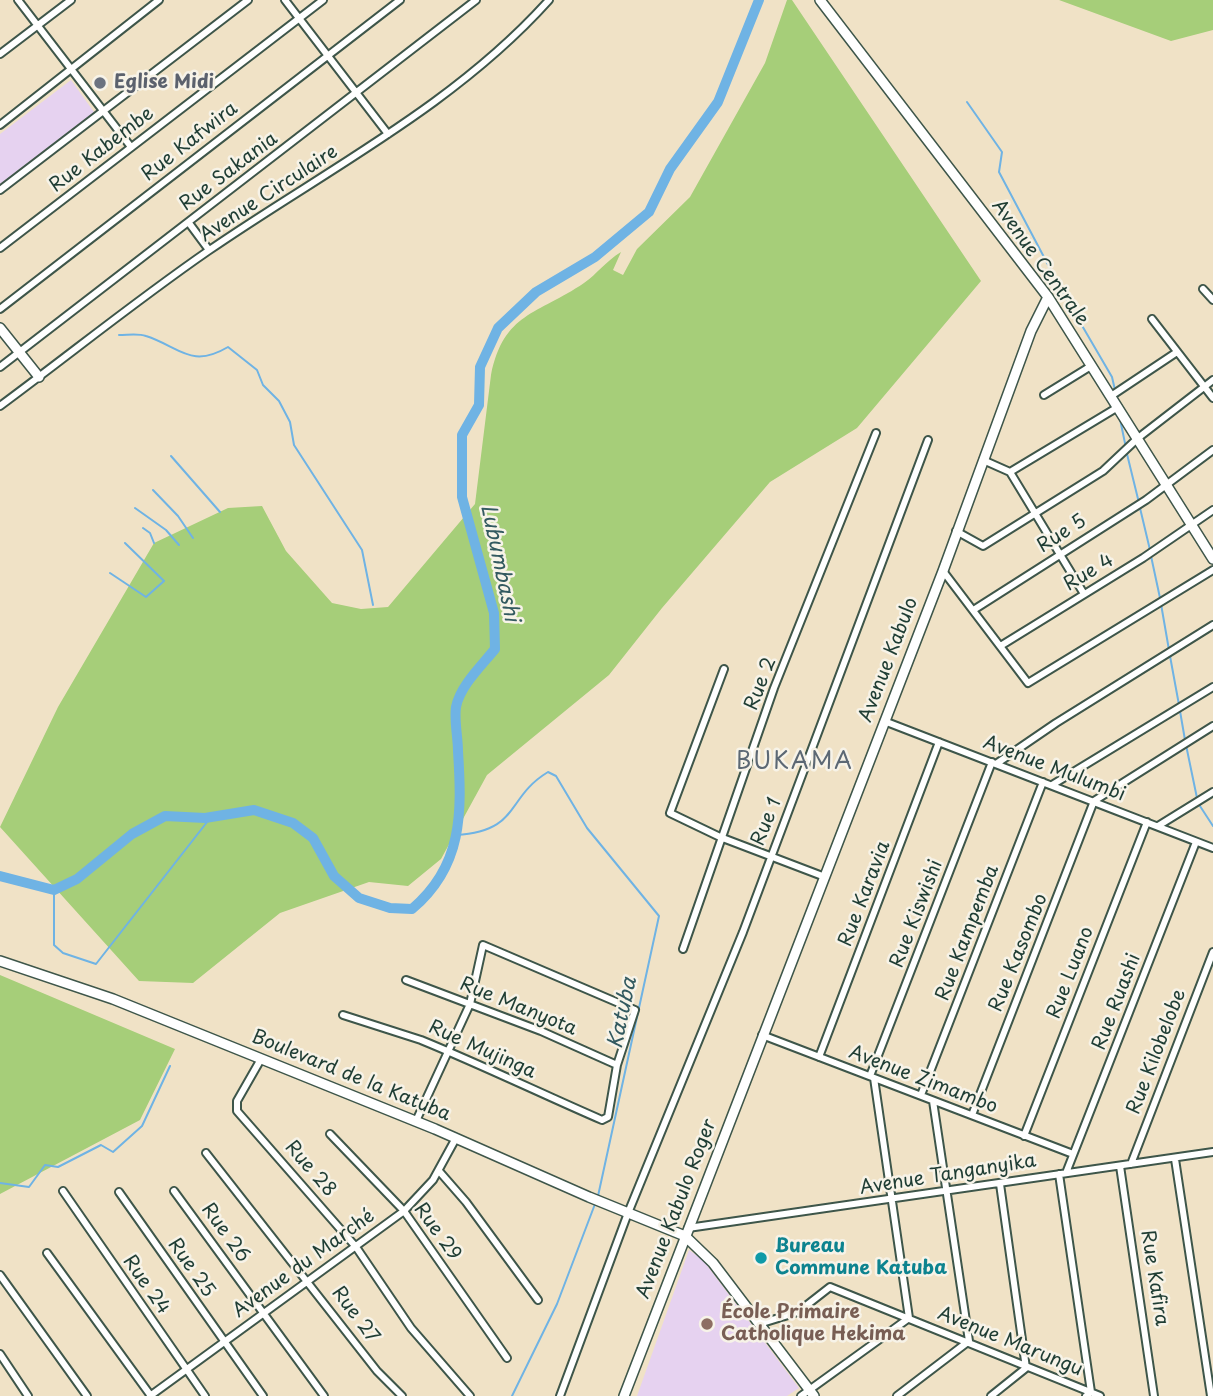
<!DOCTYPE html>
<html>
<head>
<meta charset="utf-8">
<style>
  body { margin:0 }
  canvas { display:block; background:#f0e2c6 }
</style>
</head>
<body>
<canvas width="1213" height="1396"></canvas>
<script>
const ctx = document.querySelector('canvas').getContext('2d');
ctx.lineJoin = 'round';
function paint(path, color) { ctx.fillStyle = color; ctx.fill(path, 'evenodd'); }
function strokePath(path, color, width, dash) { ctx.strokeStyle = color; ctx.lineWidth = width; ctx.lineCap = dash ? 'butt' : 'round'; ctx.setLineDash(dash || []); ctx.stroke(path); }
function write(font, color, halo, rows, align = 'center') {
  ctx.font = font + ' "Playpen Sans",sans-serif'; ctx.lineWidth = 5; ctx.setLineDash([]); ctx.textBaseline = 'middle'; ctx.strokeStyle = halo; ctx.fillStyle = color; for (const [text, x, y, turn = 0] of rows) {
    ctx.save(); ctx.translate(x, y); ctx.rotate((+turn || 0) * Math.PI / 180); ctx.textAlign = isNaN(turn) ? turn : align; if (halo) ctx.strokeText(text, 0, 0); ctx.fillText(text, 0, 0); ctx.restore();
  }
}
paint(new Path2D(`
  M71 80 94 112 0 184V134Z
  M689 1250 703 1260 799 1388 787 1396H637Z`), '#e6d2f0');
paint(new Path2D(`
  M787 0H792L981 281 857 428 770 482 662 608 609 675 487 775 441 859 408 886 369 882 280 913 193 983 139 981 0 827 58 707 154 543 228 508 262 506 286 551 332 603 361 609 388 607 475 504 491 375C504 312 537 315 584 283 597 274 606 261 621 252L613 270 623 275 637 249 690 197 765 63Z
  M1059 0H1213V30L1171 41Z
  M0 975 175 1049 140 1120 0 1194Z`), '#a6ce79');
strokePath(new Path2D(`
  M967 102 1002 152 999 172 1063 293 1112 377 1115 390
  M119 335C128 335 138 333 146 336 180 347 191 369 228 347L257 370 263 385 279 401 290 422 294 445 362 550 373 605
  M1120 419 1126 448
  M1127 454 1139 503
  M171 456 220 512
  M153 490 178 516 193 538
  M135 508 166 530 179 545
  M1140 508 1150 550
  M143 528 150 533 154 543
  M1151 556 1160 598
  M110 573 146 597 164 581 125 543
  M1161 604 1169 650
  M1170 656 1179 705
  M1180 711 1185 740
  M1186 745 1197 798
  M1198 803 1213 826
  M456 835C521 831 505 798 548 772L556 776 587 828 659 916 598 1196
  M54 890V945L63 953 96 964 211 817
  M0 1183 29 1187 45 1165 58 1167 101 1145 113 1152 142 1126 170 1066
  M512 1396 557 1304 595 1204`), '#6fb3e4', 2);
strokePath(new Path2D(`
  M0 876 54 890 77 879 132 834 165 816 205 818 254 810 293 823 313 838 334 876 359 898 390 908 412 909C463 866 462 813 458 751 458 738 454 720 456 707 460 686 482 665 495 649L494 613 462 497V435L479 405 480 367 498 328 536 292 595 257 649 212 670 169 718 102 759 0`), '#6fb3e4', 10);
const street = new Path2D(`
  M18 0 131 147
  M285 0 388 134
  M0 54 71 0
  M0 125 159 0
  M0 190 248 0
  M189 223 209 250
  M0 248 323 0
  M1203 289 1213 300
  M0 309 400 0
  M1152 319 1213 398
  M0 367 476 0
  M1044 395 1091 366
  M1111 396 1177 352
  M0 406C69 355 137 300 208 251 324 171 454 106 549 0
  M983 460 1010 472 1084 594
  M1010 472 1118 407
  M956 531 983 546 1103 471 1138 438 1213 380
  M943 571 1028 683 1213 570
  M975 609 1146 500 1213 450
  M1002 645 1143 558 1213 510
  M724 669 670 813 720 837 825 877
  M884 721 1213 848
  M996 764 1056 723 1213 625
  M1052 785 1213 687
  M1158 826 1213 792
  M683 949 774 688 876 433
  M406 980 541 1031 617 1065
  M343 1015 421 1040C482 1065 542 1094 602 1120L608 1117 617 1065 635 1010 483 945 470 1004 416 1121
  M762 1035 1073 1154
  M819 1057 939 742
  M261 1059 237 1101V1111L356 1247 411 1328 470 1396
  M870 1076 992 762
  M921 1095 1043 782
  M972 1115 1094 801 1213 726
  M330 1134 404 1211 507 1358
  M1024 1136 1147 822
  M206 1153 377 1371 402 1396
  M1175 1159 1211 1396
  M1131 1164 1213 952
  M1120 1166 1154 1396
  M439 1171 466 1202 538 1300
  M1066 1173 1196 842
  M1059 1174 1091 1392 1086 1396
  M63 1191 205 1396
  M174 1191 324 1396
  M119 1192 263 1396
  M688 1228 1213 1152
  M47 1253 151 1396
  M0 1275 87 1396
  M759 1324 798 1312 830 1287 1100 1396
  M0 1354 28 1396
  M150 1396 404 1211 433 1180 456 1138
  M560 1396 628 1213 743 932 928 440
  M801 1396 909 1318 874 1078
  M897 1396 969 1341 933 1101
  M991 1396 1026 1368 1000 1184`);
const secondary = new Path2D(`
  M820 0 1048 297 1213 559
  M0 328 39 377
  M0 961 113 999 435 1129 589 1197 685 1236 713 1263 814 1396
  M624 1396 943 571 1031 331 1048 297`);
strokePath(street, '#3e564a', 10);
strokePath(secondary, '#3e564a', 12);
strokePath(street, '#fff', 6);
strokePath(secondary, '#fff', 9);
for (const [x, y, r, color] of [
  [100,83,7,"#6b7280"],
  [761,1258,7,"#0f9aa8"],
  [707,1324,7,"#8d6e63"]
]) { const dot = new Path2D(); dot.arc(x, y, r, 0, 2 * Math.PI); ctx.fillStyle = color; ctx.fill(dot); strokePath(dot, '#f7f3e8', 2.5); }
write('bold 19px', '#5b616d', '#f7f3e8', [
  ["Eglise Midi",114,83]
], 'left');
write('19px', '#1f3d34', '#f7f3e8', [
  ["Rue Kafwira",190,142,-38],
  ["Rue Kabembe",102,150,-38],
  ["Rue Sakania",229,172,-37],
  ["Avenue Circulaire",269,194,-33],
  ["Avenue Centrale",1040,263,54],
  ["Rue 5",1062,534,-33],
  ["Rue 4",1089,573,-31],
  ["Avenue Kabulo",889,660,-69],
  ["Rue 2",761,684,-69],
  ["Avenue Mulumbi",1054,769,21],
  ["Rue 1",767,822,-68],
  ["Rue Karavia",865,894,-69],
  ["Rue Kiswishi",917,914,-69],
  ["Rue Kampemba",968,933,-69],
  ["Rue Kasombo",1019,953,-68],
  ["Rue Luano",1071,973,-69],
  ["Rue Ruashi",1117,1002,-69],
  ["Rue Manyota",518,1007,22],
  ["Rue Mujinga",482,1050,24],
  ["Rue Kilobelobe",1157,1052,-69],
  ["Boulevard de la Katuba",351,1076,22],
  ["Avenue Zimambo",923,1080,21],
  ["Rue 28",310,1169,49],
  ["Avenue Tanganyika",948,1175,-9],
  ["Avenue Kabulo Roger",677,1209,-69],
  ["Rue 29",437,1232,54],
  ["Rue 26",225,1233,54],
  ["Avenue du Marché",304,1264,-36],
  ["Rue 25",191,1268,55],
  ["Rue Kafira",1154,1278,81],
  ["Rue 24",146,1285,55],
  ["Rue 27",355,1315,53],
  ["Avenue Marungu",1010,1342,22]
]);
write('bold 19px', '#0d838f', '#f7f3e8', [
  ["Bureau",775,1247],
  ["Commune Katuba",775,1269]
], 'left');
write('bold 19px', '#785e54', '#f7f3e8', [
  ["École Primaire",721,1313],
  ["Catholique Hekima",721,1335]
], 'left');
write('italic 21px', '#335a60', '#f7f3e8', [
  ["Lubumbashi",499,563,78],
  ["Katuba",623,1013,-78]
]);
ctx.letterSpacing = '2px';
write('23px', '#5c6874', '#f7f3e8', [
  ["BUKAMA",795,763]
]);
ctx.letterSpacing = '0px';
</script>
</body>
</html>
